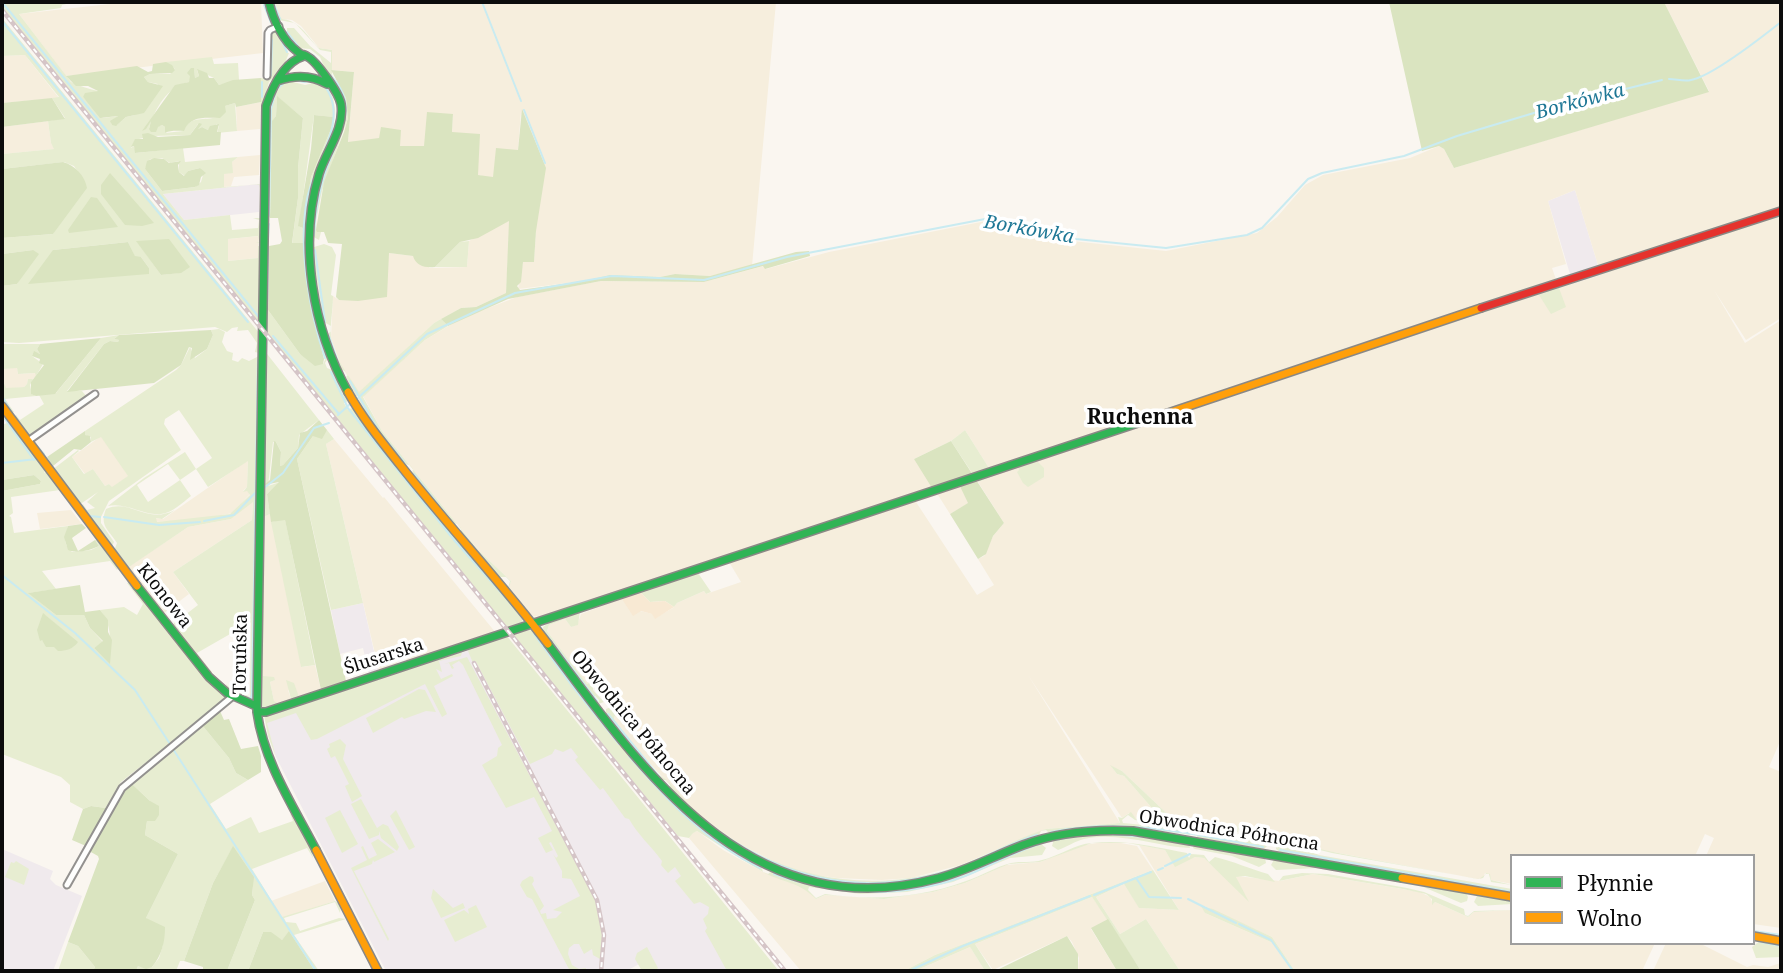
<!DOCTYPE html>
<html>
<head>
<meta charset="utf-8">
<style>
  body { margin:0 }
  #map { position:relative; width:1783px; height:973px; overflow:hidden; background:#faf6f0; font-family:"Noto Serif",serif }
  canvas { display:block }
  .frame { position:absolute; inset:0; border:4px solid #0c0c0c; pointer-events:none }
  .legend { position:absolute; left:1510px; top:854px; width:245px; height:91px; box-sizing:border-box; background:#fff; border:2px solid #9e9e9e; margin:0; padding:9px 12px; list-style:none; font-size:21px; color:#0c0c0c }
  .legend li { display:flex; align-items:center; gap:14px; height:35px }
  .legend b { width:35px; border:2px solid #9e9e9e }
</style>
</head>
<body>
<div id="map">
<canvas width="1783" height="973"></canvas>
<div class="frame"></div>
<ul class="legend">
<li><b style="height:9px;background:#30b455"></b>Płynnie</li>
<li><b style="height:9px;background:#ff9f0a"></b>Wolno</li>
</ul>
</div>
<script>
const ctx = document.querySelector('canvas').getContext('2d');
ctx.lineJoin = 'round';
function paint(path, color) { ctx.fillStyle = color; ctx.fill(path, 'evenodd'); }
function strokePath(path, color, width, dash) { ctx.strokeStyle = color; ctx.lineWidth = width; ctx.lineCap = dash ? 'butt' : 'round'; ctx.setLineDash(dash || []); ctx.stroke(path); }
function write(font, color, halo, rows, align = 'center') {
  ctx.font = font + ' "Noto Serif",serif'; ctx.lineWidth = 7; ctx.setLineDash([]); ctx.textBaseline = 'middle'; ctx.strokeStyle = halo; ctx.fillStyle = color; for (const [text, x, y, turn = 0] of rows) {
    ctx.save(); ctx.translate(x, y); ctx.rotate((+turn || 0) * Math.PI / 180); ctx.textAlign = isNaN(turn) ? turn : align; if (halo) ctx.strokeText(text, 0, 0); ctx.fillText(text, 0, 0); ctx.restore();
  }
}
paint(new Path2D(`
  M259 184V212L184 220 163 194Z
  M1575 190 1601 275 1573 284 1548 201Z
  M363 603 378 669 369 674 363 648 340 654 331 610Z
  M501 640 768 971H659L652 957 630 969V971H386L276 757 265 717Z
  M2 849 53 871 50 879 56 885 82 896 53 971H2Z`), '#f0eaed');
paint(new Path2D(`
  M128 2H261L263 53 66 76 19 14Z
  M275 2H776L752 266 710 276 675 274 660 277 610 275 585 281 518 289 523 262 534 261 536 231 521 111 518 150 493 178 477 175 452 132 453 114 424 147 420 148 400 146 382 128 379 139 348 143 354 72 331 70 332 50 319 48 301 26 292 20 282 19 277 11Z
  M1664 2H1781V318L1746 340 1714 290 1745 343 1781 320V739L1769 767 1781 772V928L1753 924V856H1706L1714 838 1705 834 1695 856H1512V884L1491 880 1489 874 1485 873 1483 878 1478 879 1322 850 1287 835 1249 830 1242 823 1238 825 1236 832H1229L1179 825 1122 771 1111 766 1117 774 1124 776 1165 823 1136 819 1129 813 1122 818 1028 675 1120 823 1046 829 961 865 911 878 882 880 837 878 810 874 779 864 731 840 704 819 682 798 639 752 614 719 618 707 600 679 587 684 547 631 549 625 565 619 571 627 577 625 581 614 618 600 583 604 545 617 532 616 509 587 511 581 478 550 382 431 363 396 425 340 462 318 517 297 601 281 704 282 764 266 766 269 829 252 986 221 1072 241 1166 251 1257 233 1277 217 1305 185 1323 175 1410 158 1439 146 1444 149 1454 168 1709 91ZM1575 190 1601 275 1559 288 1552 268 1566 264 1548 201ZM965 430 994 476 978 482 1004 523 993 536 984 556 978 559 994 585 977 595 916 502 938 495 950 514 969 503 957 479 914 459 951 441ZM729 562 741 582 706 594 704 591 677 603 673 608 655 618 653 614 640 611 623 599Z
  M25 55 59 98 2 103V56Z
  M261 102 260 129 237 131 236 107Z
  M48 121 51 143 55 149 2 154V127Z
  M260 155 259 175 234 177 231 186 224 187V174L232 162 238 157Z
  M510 220 506 293 476 307 461 308 434 323 359 393 341 366 331 338 333 296 339 300 389 253 413 256 430 268 467 267 469 241Z
  M259 236 258 258 228 261V239Z
  M17 367 18 374 36 373V376L33 379H28L27 384 24 387 5 389 2 369Z
  M101 436 129 476 112 488 109 484 105 486 93 469 85 474 72 457Z
  M334 439 383 498 384 497 496 633 407 662 403 649 395 651 398 665 379 671 326 444Z
  M248 460 247 487 243 491 247 490 250 494 233 513 194 520 155 522V518L163 519Z
  M251 502H253L252 520 173 572 189 594 164 613 128 567 188 527 231 519Z
  M71 510 82 524 40 529 37 513Z
  M270 514 302 667 315 665 321 690 299 698 288 690 291 699 280 704 274 701 270 682 274 680 262 676 265 515Z
  M697 831 723 850 763 872 806 888 816 899 825 895 884 899 933 892 965 883 1006 865 1040 862 1084 845 1097 843H1121L1137 846 1153 870 935 955 904 971H801L689 838 693 832Z
  M1139 845 1165 850 1174 864 1195 857 1204 858 1246 897 1235 879 1237 876 1280 881 1313 874 1420 892 1430 897 1433 904 1435 902 1468 917 1474 912 1512 910V943H1655L1642 971H1295L1272 937 1204 906 1205 913 1273 943 1292 971H1180L1146 919 1120 934 1096 897 1124 884 1140 908 1179 910Z
  M325 881 335 901 282 918 271 901Z
  M1092 897 1108 919 1091 929 1117 971H1078L1079 958 1072 942 1067 936 993 970 975 944Z
  M1666 943H1699L1747 967 1753 965 1768 967 1781 963V971H1653Z
  M970 947 985 971H915Z`), '#f6eedd');
paint(new Path2D(`
  M2 2H75L62 5 61 8 19 14 71 82C80 86 88 89 98 91L83 97 103 118 118 116 111 122 112 125H117L126 117 135 115 158 84 148 82 144 77 150 74H170L175 69 166 62 212 57 214 64 238 63 239 80 219 85 214 78 197 70 199 76 195 78 194 69 189 82C168 86 154 109 149 129L162 125 165 127V133L183 131C190 115 204 121 218 117L225 106 235 103 237 131 217 133 219 126 217 124 208 130 202 127 198 129V124L190 135 151 136 135 140 131 148 134 146 136 153 183 148 185 162 238 157 232 162 233 173 224 174V187L263 184 260 188 259 184 163 194 184 220 230 215 232 230 258 228 259 220 253 218H261V243H256L259 242 258 236 228 239V261L258 258V246H260V325L2 7ZM162 158 170 163 179 161V172L185 176 188 171 200 168 203 175 201 182 195 187 162 191 145 169 150 159Z
  M273 2H275L277 11 282 19C301 21 306 36 319 48L332 50V75L346 98 348 118 322 191 316 220 317 232H321L319 240 312 236C314 193 330 156 345 116L320 57 310 49 297 48 298 45 296 46 287 32V28H294L310 46 331 63V52L320 50 295 23 279 20Z
  M2 18 260 334 259 353 255 352 257 343 248 330 237 331 238 327 232 328 227 332 215 327 19 343 2 342V286L17 284 33 250 2 254V238L53 234 78 172 74 166 64 162 2 169V154L54 149 51 143 48 121 65 118 52 98 59 97 25 55 2 56ZM137 241 178 273 161 275ZM128 242 135 257H141L149 268 53 250Z
  M275 31 283 40 287 53H289L282 70 269 82 261 112V78L269 79 270 36Z
  M285 80 305 85 317 82 327 87 333 98 335 109 333 129 319 167 308 209 316 315 328 358 325 363 327 368 332 370 348 401 344 403 348 410 352 408 446 528 523 617 521 626 509 630 264 330 267 249 269 246 268 310 300 354 323 364 326 358C314 345 304 266 303 244H292L298 198V168L303 118 277 97 276 116 272 122 270 218 267 215 270 109 274 92ZM314 115 333 117 331 129 311 177 303 228 299 226Z
  M469 241 467 267H435L460 242Z
  M324 244 332 247 336 255 331 295 333 296C333 309 330 324 331 337 333 357 349 375 359 392L434 323 441 319 448 326 425 340 363 397 382 431 478 550 511 581 509 588 532 616 537 618 551 615 537 619 532 617 508 588 510 581 506 577H498L461 535V528L457 524 451 523 412 475 413 469 410 465 403 464 379 434 359 400 361 396H356L346 377 348 375 345 371 339 369 327 335 331 331V326L324 322 314 261V247Z
  M1559 288 1566 307 1551 314 1539 295Z
  M219 329 225 332 222 342 227 351 233 353 232 360 238 362 242 358 249 361 259 356 254 695 249 700 228 691 226 684 229 687 250 697 251 622 197 653 212 672 209 674 210 671 197 655H194L172 625 198 605 173 572 252 520 253 502 231 519 188 527 129 567 132 575 114 551 117 543C109 530 99 526 106 509 131 498 146 525 175 510L162 519 156 518 157 522 230 514 250 495 247 491 243 492 247 487 248 461 208 487 196 469 180 480 191 496C182 503 172 513 161 514 143 516 127 502 108 506L144 478 185 452 196 469 212 458 179 410 165 419 164 424 181 450 109 501 101 517V523L114 542 111 548 80 507 83 504 87 510 95 508 87 502 98 492 79 505 52 470 78 450 79 451 72 457 84 474 93 469 105 486 109 484 112 487 128 476 101 437 91 442V437L84 435 85 431 176 370 181 365 190 347 195 358 207 349 213 335 211 330ZM168 464 180 480 148 502 137 485Z
  M119 335 114 339 119 340 118 342 110 341 104 344 67 391H82L87 397 28 436 13 418 16 415 20 420 44 404 39 395 56 393 101 338Z
  M2 344H40L37 349 40 354 34 352 32 356 43 364 36 376 35 373 18 374 17 368 3 369 2 376Z
  M264 350 319 420 299 435 298 448 283 465 280 466 281 452 276 442H273L268 486 280 482 267 494 270 514 265 516 263 676 274 677 275 680 270 682 274 701 280 704 291 699 286 680 294 683 299 697 374 672V675L269 709 261 706 259 703Z
  M2 378 6 388 24 387 27 384 28 379H33L30 385 32 394 36 396 5 399 14 412 10 414 2 403Z
  M6 417 45 470 44 473 46 472 60 490 11 497 13 513 9 516 11 517 14 533 68 526C66 537 62 543 72 552L91 550 99 546 95 540H97L119 567 117 570 110 561 42 571 56 589 29 593 56 615H84L90 628 103 642 94 648 110 663C110 643 113 626 100 610L124 607 137 615 143 604 127 583 130 582 188 658 225 696 223 702 121 782 106 808 91 806 83 809 70 802V785L61 777 2 754V491L40 484 41 481 34 475 2 480V425L7 423 4 418ZM45 615 72 638 70 648 54 647 42 640Z
  M327 430 334 439 326 444 363 603 331 610 297 459 313 436 323 434Z
  M965 430 994 476 978 482 951 441Z
  M1036 460 1044 468V477L1028 487 1023 483 1017 472 1019 470 1018 466Z
  M285 519 315 665 301 667 271 522Z
  M698 573 711 592 706 594 704 591 677 603 674 607 665 601 650 602 641 593Z
  M580 611 578 625 571 627 565 619 549 625 547 631 587 684 600 679 618 704 614 719C628 737 647 769 667 780 734 863 838 900 943 871 979 861 1011 840 1046 829L1120 823 1118 817 1122 818 1131 812 1136 819 1165 823 1124 776 1117 774 1110 765 1122 771 1179 825 1229 832H1236L1238 825 1242 823 1249 830 1287 835 1315 848 1343 854 1478 879 1483 878 1486 873 1490 874 1491 880 1512 885 1491 882 1489 874H1486L1479 879 1332 853 1308 847 1287 836 1249 831 1242 824 1239 825 1238 832 1227 833 1135 820 1128 815 1122 820 1123 823 1164 827 1232 838 1264 836 1269 839V844L1264 849 1197 837V833L1191 832 1190 835C1143 827 1097 823 1050 834L1046 830 1041 831 1038 837C1007 846 979 863 948 872 840 905 746 867 670 791V785L667 780H660L606 715V709L614 706 599 684 593 687V690L604 702 598 704 599 700 595 696 593 697 544 633 543 627 553 620Z
  M530 630 535 633 588 703 586 705 589 704C641 765 687 831 761 866L763 872 768 874 772 871C829 889 889 896 947 879 978 870 1013 851 1040 843L1046 848 1042 855 1010 858 953 882 907 892 860 894 809 887 808 890 816 898 825 894C873 901 920 898 966 881 981 876 995 867 1011 863 1021 861 1032 863 1042 860 1059 856 1075 844 1092 843 1124 839 1156 847 1187 853L1189 858 1191 854 1204 855 1209 862 1215 857C1233 861 1250 869 1268 874L1275 882 1245 876 1236 877 1249 902 1204 858 1195 857 1175 867 1165 850 1128 843H1092L1040 862 1009 864 965 883 933 892 884 899 825 895 816 899C797 880 784 884 763 872 740 859 719 845 697 831L693 833 689 838 678 836 512 634Z
  M506 635 779 971H727L705 931 707 928 703 919 708 914 709 907 700 902 694 904 675 881 681 876 675 867 668 873 661 865 662 861C651 846 638 835 629 819L625 818 603 788 600 790 575 760 578 757 571 748 563 752 555 749 552 754 530 764 476 662 473 663 468 651 469 649Z
  M462 652 461 656 439 661 442 672 436 669 441 679 452 674 453 676 434 686 447 714 442 717 425 684 317 739 311 740 296 713 267 723 276 757 268 736 264 715Z
  M467 657 597 903 604 939 601 971H599L600 959 593 955 592 949 584 954 579 944H574L569 948 568 954 572 965 579 969 586 968 585 971H570L532 899 527 897 520 885 522 881 530 876 533 877 534 881 532 884 544 906 540 911 541 914 546 913 547 919 556 918 562 912 553 910 580 896 571 879 562 878V871L553 854 556 858 558 856 551 842 549 843 553 850 546 853 538 838 552 831 534 797 506 808 482 765 497 756 498 748 502 745 463 665 459 661 452 665 454 668 452 669 449 663 444 664Z
  M419 689 425 690 436 712 426 711 404 719 402 717 373 733 366 718Z
  M202 725 229 758 236 773 248 780 210 804 226 829 251 817 259 833 293 821 290 814 294 815 312 852 313 858 307 848 252 869 282 917 335 901 341 905 340 913 335 902 284 918 286 922 296 923 300 931 339 918 346 919 294 935 319 971H315L289 932 282 940 263 932 248 971H227L255 900 252 895 253 886 233 847 213 883 184 961H180L176 971H136L138 966 152 967 159 958 163 945 146 918 178 854 145 835 150 801 131 783Z
  M340 739 346 745 343 759 362 796 352 802 345 786 349 784 335 756 331 758 327 749 330 747 329 744Z
  M361 799 377 828 383 824 388 826 399 847 397 851 381 838 379 831V835L369 839 351 804Z
  M340 810 358 844 342 853 325 818Z
  M396 810 415 847 409 850 390 816Z
  M1109 833 1133 834 1189 842 1190 848C1158 847 1119 831 1084 839 1075 841 1067 847 1058 850L1052 846 1054 839Z
  M378 839 395 852 374 862 373 860 372 864 354 871 389 939 388 941 351 868 367 860 361 847 363 846 369 859 377 855 371 843Z
  M1282 840 1319 855 1512 889V893L1280 852 1276 849V844Z
  M1195 843 1262 855 1265 858 1266 863 1259 867 1232 856 1195 849 1193 848Z
  M1275 858 1465 891 1468 897 1467 901 1461 903 1421 886 1317 868 1276 870 1271 865Z
  M16 861 29 869 24 885 5 877 11 862 14 863Z
  M1153 870 1179 910 1139 908 1124 884 1096 897 1120 934 1146 919 1180 971H1141L1092 897 975 944 991 969 997 970 995 971H985L970 947 915 971H904L935 955Z
  M1302 873 1328 874 1407 888 1424 892 1464 909 1465 915 1468 916 1474 911 1512 910 1474 912 1468 917 1435 902 1432 905V899L1426 894 1403 889 1313 874 1279 881 1283 876Z
  M433 889 453 908 463 903 465 908 441 918 431 898Z
  M1478 894 1512 900V904L1478 906 1474 902Z
  M476 905 487 927 455 942 444 920 464 910 469 914 468 909Z
  M1201 906 1213 909 1272 937 1295 971H1292L1273 943 1205 913Z
  M1761 940 1781 944V957L1756 958 1752 947Z
  M68 942 78 946 95 967 93 971H58Z
  M647 947 658 968 656 971H642L635 959 637 953Z`), '#e7edd1');
paint(new Path2D(`
  M1389 2H1664L1709 92 1454 168 1444 149 1439 146 1422 151Z
  M166 62 172 65 175 70 172 73 150 74 144 77 148 82 163 86 144 113 126 117 116 126 112 125 110 121 118 116 100 118 83 97 85 93 98 91 88 86H76L66 76 137 66 148 72 152 71 153 64Z
  M191 68H194L195 78 199 76 197 69 207 73 209 78H214L219 85 233 80 261 78V102L236 107 235 103 225 106 226 112 220 118C207 118 190 115 184 131 178 131 171 130 165 133V127L162 125 158 127 156 132H151L149 129 151 121 146 129 142 131 175 85 189 82 190 76 187 73Z
  M331 70 354 72 348 142 379 138 381 127 401 130 400 146H424L427 112 453 114 452 132 480 134 478 175 493 177 496 148 518 150 522 109 546 168 536 231 534 262H523L521 282 517 286 520 290 584 281 610 275 660 277 675 274 710 276 796 252 809 251 810 256 765 269 763 266 704 282 601 281 508 299 448 326 441 319 461 308 476 307 506 293 509 221 478 238 460 242 435 267C425 268 416 266 413 256L389 253 387 297 358 301 339 300 336 297 342 244 328 243 324 232H317L316 230 324 182 344 132 348 118 346 98Z
  M277 96 303 118 298 168V198L292 243H303L315 325 324 359 323 364 315 366 300 354 268 310 269 246 280 244 282 241 278 218H270L272 121 276 116Z
  M52 98 65 119 2 127V103Z
  M314 115 334 117 331 129 311 177 303 228 298 226 311 149Z
  M199 123 202 124 198 129 202 127 208 130 210 126 219 124 217 132H221L220 145 135 153 134 146 131 147 135 139H143L142 134 148 133 158 137 190 135Z
  M154 158 164 159 169 163 181 161 178 165 179 172 184 176 188 171 200 168 206 173 201 177 199 185 195 187 162 191 145 169 147 161Z
  M63 162C75 165 85 176 87 188L53 234 2 238V169Z
  M110 173 154 223 142 226 125 225 101 194V185Z
  M91 197 97 198 118 227 69 233 68 230Z
  M169 239 190 267 181 273 161 275 136 241Z
  M128 242 135 256 141 257 149 268V274L28 284 53 250Z
  M33 250 39 254 17 284 2 286V254Z
  M211 330 213 335 207 349 190 360 192 348 189 347 181 365 154 383 67 392 104 344 110 341 118 342 119 340 114 339 119 335Z
  M101 338 55 394 36 396 31 394V382L44 365 39 363 40 359 32 356 34 351 40 354 37 349 40 344Z
  M319 420 327 430 322 439 313 436 297 459 346 681 321 690 285 520 271 522 267 494 279 482 264 485 270 480 274 441 276 442 281 452 280 466 283 465 298 448 300 433 307 431Z
  M85 431V435L90 436 91 442 81 450 74 449 53 466 47 457Z
  M951 441 1004 523 993 536 986 554 978 559 950 514 968 503 957 480 932 488 914 459Z
  M34 475 41 481 40 484 2 491V480Z
  M82 524 86 528 72 538 78 551 95 540 99 546C91 550 77 554 68 550L64 537 68 526Z
  M80 585 85 612 100 610 108 620V632L112 640 110 664 94 648 103 641 90 628 84 615H56L28 593Z
  M43 613 78 642C73 649 66 651 58 651L54 647H46L42 640 40 641 37 630Z
  M220 711 224 720 229 719 241 749 258 746 261 756V772L248 780 236 773 229 758 202 725Z
  M131 783 150 801 159 806V815L155 821H147L145 835 178 854 146 918 165 927C165 942 162 955 152 967L146 969 138 966 136 971H93L95 967 78 946 68 942 99 859 98 856 89 851 121 794Z
  M91 806 106 808 86 846 72 840 83 809Z
  M233 846 254 877 252 895 255 900 227 971H203V967L184 961 213 883Z
  M1108 919 1141 971H1117L1091 928Z
  M289 931 315 971H248L263 932H271L282 940Z
  M1067 936 1078 954V971H995Z`), '#dae4c0');
paint(new Path2D(`
  M641 593 650 602 665 601 674 607 655 619 652 614 641 611 633 616 622 599Z`), '#f8e9d3');
strokePath(new Path2D(`
  M2 2 258 316
  M273 2 280 19
  M482 2 521 101
  M264 5 271 23
  M2 21 248 322
  M287 32 298 46
  M278 33 287 52
  M305 52 314 56 318 64
  M271 75 272 40
  M1669 79C1676 79 1684 82 1691 80 1713 76 1762 37 1781 22
  M295 80 304 82 314 80
  M262 97V82
  M524 110 545 163
  M269 215 271 109 276 90 286 81
  M314 235C315 213 319 191 326 170 339 133 363 104 326 71
  M268 239 269 224
  M315 250 325 322
  M267 309 268 249
  M273 336 339 414
  M329 336 340 368
  M325 358C309 311 298 247 307 199 314 164 349 121 326 88
  M331 372 347 406
  M350 381 380 433 404 462
  M2 396 12 413
  M358 398 427 334 515 293 612 276 704 280 787 257 985 219 1076 239 1166 248 1247 235 1262 228 1308 179 1322 173 1404 156 1457 136 1564 104 1662 80
  M347 407 454 540 513 606
  M338 415 349 405
  M15 418 24 430
  M5 419 34 460
  M27 434 29 436
  M33 442 44 454
  M44 455 51 465
  M2 463 36 459
  M54 469 79 504
  M414 474 452 522
  M264 488 283 473 314 428 329 423
  M82 507 90 516 100 517
  M104 517 159 525 200 522
  M204 521 234 515 255 493
  M96 526 99 530
  M461 533 499 577
  M107 541 111 547
  M115 551 124 564
  M127 567V568
  M2 575 75 633 135 690 170 744
  M534 634 570 683 619 744
  M546 634 597 701
  M246 698H251L252 694 258 360
  M608 714 661 779
  M173 749 316 971
  M629 756C668 801 706 842 760 868
  M671 790C747 867 841 904 948 871 979 862 1006 844 1037 835
  M1051 832C1123 817 1193 834 1263 847
  M1110 834 1146 837
  M1055 840 1083 835
  M1169 841 1236 852
  M1280 850 1512 892
  M1165 866 1190 854
  M1158 870 1163 868
  M774 874C836 896 902 899 965 876 990 866 1013 852 1040 844
  M1136 878 1151 872
  M1427 886 1464 892
  M1094 895 1136 878 1149 897 1181 898
  M1480 895 1512 901
  M1188 899 1236 923
  M1239 924 1271 940 1293 971
  M1753 931 1781 935
  M1761 942 1781 946
  M909 971 963 946 1090 896`), '#c9ebf1', 2);
const street = new Path2D(`
  M267 76 268 33 270 30 279 26
  M28 441 95 394
  M67 885 122 788 233 696`);
const fast = new Path2D(`
  M269 2C273 20 283 41 298 52 305 57 300 52 308 57 317 62 339 93 341 104 345 129 326 151 319 174 298 244 313 329 348 392
  M304 56C284 62 272 88 266 106L257 712C264 762 293 806 316 850
  M277 81C294 75 312 75 327 84
  M137 586 209 677 227 693 256 706
  M548 644C645 774 751 929 939 878 968 870 994 856 1023 845 1058 832 1095 829 1133 831L1402 878
  M257 712H266L1165 414`);
const slow = new Path2D(`
  M348 392C363 419 382 442 401 466 449 527 502 583 548 644
  M2 406 137 586
  M1165 414 1481 308
  M316 850 378 971
  M1402 878 1512 897
  M1753 936 1781 941`);
const jam = new Path2D(`
  M1481 308 1781 211`);
strokePath(street, '#93918f', 9);
strokePath(fast, '#8a8885', 10);
strokePath(slow, '#8a8885', 10);
strokePath(jam, '#8a8885', 10);
strokePath(street, '#fefefd', 5);
strokePath(fast, '#30b455', 7);
strokePath(slow, '#ff9f0a', 7);
strokePath(jam, '#e5322d', 7);
const rail = new Path2D(`
  M2 10 785 971
  M474 663 597 900 604 935 601 971`);
strokePath(rail, '#d5c5c7', 4.5);
strokePath(rail, '#fff', 2, [5]);
write('18px', '#0c0c0c', '#fff', [
  ["Klonowa",164,596,52],
  ["Toruńska",241,654,-89],
  ["Ślusarska",384,657,-18],
  ["Obwodnica Północna",633,723,50],
  ["Obwodnica Północna",1229,831,9]
]);
write('italic 19px', '#1e7795', '#fff', [
  ["Borkówka",1580,102,-15],
  ["Borkówka",1029,230,10]
]);
write('bold 21px', '#0c0c0c', '#fff', [
  ["Ruchenna",1140,418]
]);
</script>
</body>
</html>
